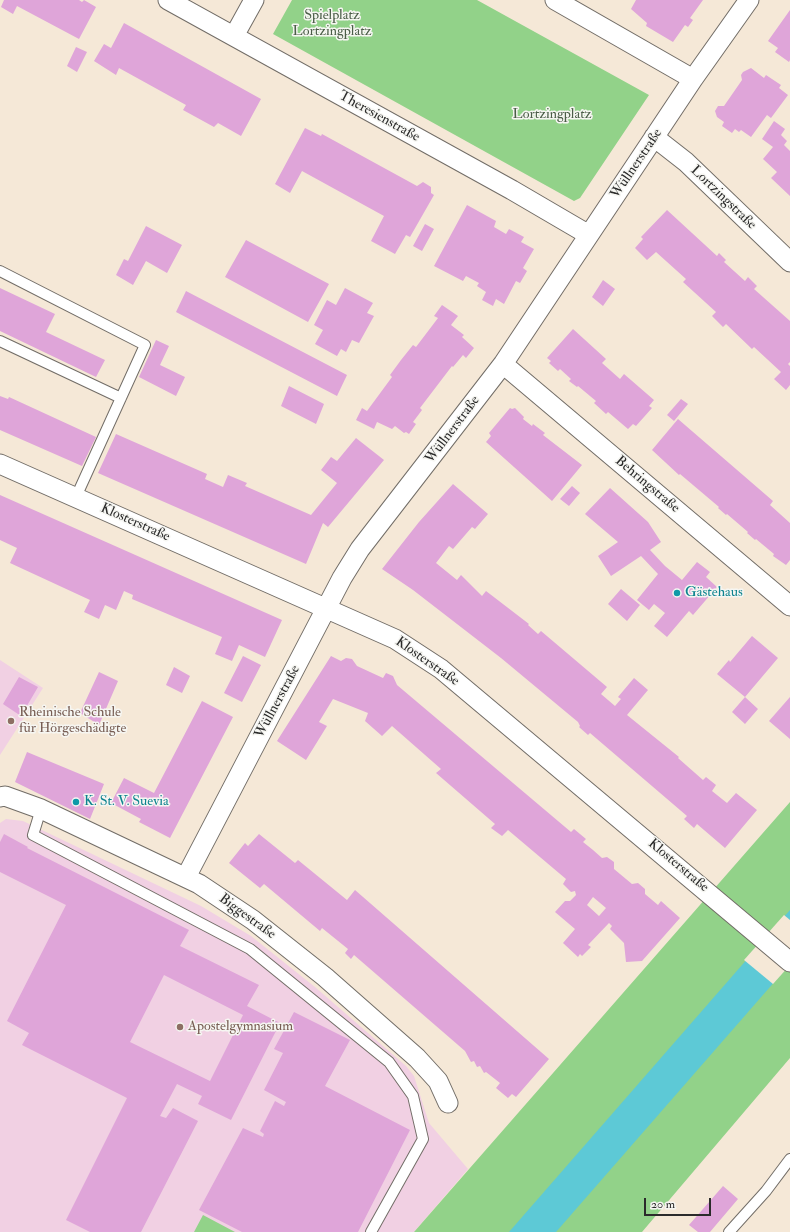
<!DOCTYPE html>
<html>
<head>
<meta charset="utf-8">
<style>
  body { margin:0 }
  #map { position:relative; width:790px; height:1232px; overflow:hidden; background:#f5e8d7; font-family:"IM FELL Double Pica",serif }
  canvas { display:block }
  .scale { position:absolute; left:644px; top:1198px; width:67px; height:18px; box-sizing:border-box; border:2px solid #2b2b2b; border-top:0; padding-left:5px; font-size:12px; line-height:14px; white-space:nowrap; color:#2b2b2b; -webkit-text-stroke:3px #f6f6f2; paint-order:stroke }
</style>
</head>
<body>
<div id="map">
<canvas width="790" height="1232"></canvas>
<div class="scale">20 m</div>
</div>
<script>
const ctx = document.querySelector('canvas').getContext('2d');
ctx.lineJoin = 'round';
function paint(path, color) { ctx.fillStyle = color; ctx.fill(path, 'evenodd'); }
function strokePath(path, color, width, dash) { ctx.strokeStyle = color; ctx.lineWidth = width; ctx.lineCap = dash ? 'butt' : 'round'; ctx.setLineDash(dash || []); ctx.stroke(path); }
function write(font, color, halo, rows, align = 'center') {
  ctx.font = font + ' "IM FELL Double Pica",serif'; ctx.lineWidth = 3; ctx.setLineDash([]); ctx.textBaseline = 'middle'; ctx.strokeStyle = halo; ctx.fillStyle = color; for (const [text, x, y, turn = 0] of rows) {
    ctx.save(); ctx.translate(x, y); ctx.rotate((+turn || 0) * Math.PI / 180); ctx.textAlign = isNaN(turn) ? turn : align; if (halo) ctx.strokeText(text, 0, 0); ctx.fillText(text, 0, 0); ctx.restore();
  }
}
paint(new Path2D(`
  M0 660 43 688 0 755Z
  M6 819 23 821 201 906 251 936 315 987 406 1066 414 1076 429 1123 468 1169 414 1232H0V823Z`), '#f1d0e3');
paint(new Path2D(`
  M292 0H477L649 95 580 198 574 201 273 34Z
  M790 802V1058L642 1232H414Z
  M203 1215 235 1232H194Z`), '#92d289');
paint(new Path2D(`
  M790 910V964L556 1232H509Z`), '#5dc9d6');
paint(new Path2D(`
  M784 915 790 920V965L773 984 744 960Z`), '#f5e8d7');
paint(new Path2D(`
  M4 0H79L82 2 84 0 96 7 79 39 17 6 13 14 1 7Z
  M636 0H703L690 18 693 20 688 27 685 25 673 42 646 26 647 23 631 9Z
  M790 10V60L789 62 775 52 778 48 768 41Z
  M124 23 261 99 241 136 218 123 214 127 183 110 186 105 119 68 116 75 94 61 104 44 111 48Z
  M76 47 87 52 77 72 67 66Z
  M751 68 764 78 766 75 781 85 779 88 788 95 771 118 767 115 751 137 741 130 739 132 735 129 732 133 722 126 724 122 717 117 715 111 718 106H724L742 80 741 75 743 72Z
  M774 121 785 129 781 135 787 141 784 145 790 151V196L771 178 777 172 763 159 773 147 762 139Z
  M305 128 321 136 322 134 417 186 423 182 431 187V193L434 195 410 237 406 235 395 254 371 241 384 216 302 171 290 193 275 184Z
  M467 205 496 221 494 227 506 234 509 229 524 237 521 242 534 249 523 268 527 271 520 283 516 281 504 304 496 299 493 306 482 300 486 292 477 286 479 283 466 276 463 281 434 266Z
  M667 210 717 256 719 253 726 260 724 262 745 281 748 277 757 286 754 289 790 321V362L788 364 790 366V385L786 390 774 379 781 372 754 347 752 349 726 324 723 327 712 316 716 312 683 282 686 279 656 252 647 260 635 248 643 239 641 237Z
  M425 224 434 229 422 251 413 246Z
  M146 226 182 245 167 273 146 261 133 285 116 275 124 259 128 261Z
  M246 240 329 284 308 322 225 277Z
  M603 280 615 289 603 306 592 297Z
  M0 288 55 314 46 332 105 360 96 377 0 331Z
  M345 288 373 303 367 313 374 316 359 343 352 340 346 352 341 349 337 356 315 344 323 330 314 325 327 300 336 305Z
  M186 291 347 375 337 396 176 312Z
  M442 305 458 316 451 325 464 335 462 337 474 348 466 358 463 355 453 367 452 366 420 408 422 410 413 422 416 424 409 434 406 432 404 433 395 426 392 429 377 422 374 429 356 420 362 408 367 411 392 377 390 375 401 360 413 345 416 347 438 318 434 316Z
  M573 329 606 359 602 363 620 379 624 374 654 400 649 406 652 408 636 426 633 424 628 429 608 412 606 414 594 403 596 401 578 386 577 387 569 381 571 379 560 369 558 371 549 363 551 361 547 358Z
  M156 340 169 346 160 365 185 377 176 396 139 377Z
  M289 386 324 404 316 424 281 406Z
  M0 396 8 399 9 397 96 437 82 466 0 430Z
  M681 399 688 404 674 421 667 415Z
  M510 408 512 409 515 408 524 417 523 419 532 426 533 424 545 433 543 435 582 465 552 501 486 442 491 436 489 433Z
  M678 419 773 501 770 505 790 523V560L786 565 773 556 774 554 756 539 755 540 747 533 748 532 727 514 726 515 718 508 719 507 680 474 679 475 652 450Z
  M116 434 207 474 205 479 223 487 228 475 247 483 245 486 311 515 337 483 321 470 331 457 337 461 356 438 384 460 328 527 323 523 306 564 98 473Z
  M453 484 488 514 475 529 472 527 453 549 449 546 436 563 457 580 461 575 482 596 486 591 529 624 528 625 538 634 541 631 607 687 601 694 615 706 621 699 618 697 634 678 648 690 627 715 679 757 678 758 703 780 706 777 716 785 712 791 727 803 736 793 757 810 725 848 697 824 694 828 684 819 687 816 590 733 588 735 579 727 580 726 578 722 501 658 413 590 382 569 419 522Z
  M572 486 580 493 569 506 560 499Z
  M610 488 648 522 661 542 650 550 665 566 682 580 697 562 710 572 706 577 717 587 693 615 689 611 667 637 654 626 665 613 654 604 649 610 637 600 658 574 641 556 611 576 598 556 618 542 585 514Z
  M0 495 282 620 265 657 239 645 232 661 215 654 222 637 132 599 133 595 124 591 116 610 105 605 99 619 84 612 90 600 10 563 17 548 0 540Z
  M621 589 640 605 627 621 608 604Z
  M752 636 778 658 745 697 717 674 729 660 730 662Z
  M243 656 261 665 242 702 224 693Z
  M331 656 341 661 346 658 352 659 357 666 383 678 386 673 393 676 397 685 571 832 574 829 586 839 583 842 593 850 602 858 607 857 614 862V869L632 884 638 883 645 889V894L658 905 661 901 680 918 642 961 626 962 624 943 610 929 612 926 609 923 588 945 591 947 582 956 580 954 578 957 563 943 575 929 555 912 565 901H570L576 895 575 891 571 892 563 884 566 879 508 830 502 836 491 828 495 824 436 773 441 769 392 726 382 736 365 721 368 713 333 699 319 722 327 726 306 760 277 741ZM593 897 606 908 599 916 587 905Z
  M174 667 190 676 182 693 166 685Z
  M99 672 118 681 99 725 80 713Z
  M19 677 38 687 21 716 3 704Z
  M745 697 758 709 745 724 732 712Z
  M790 697V739L769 721Z
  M202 701 233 717 170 838 139 822 141 819 111 803 124 778 154 793Z
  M27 752 104 784 90 819 15 782Z
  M4 834 28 847 27 848 189 930 180 946 259 985 247 1006 280 1023 231 1120 198 1104 202 1096 177 1084 160 1116 166 1118 173 1108 198 1121 141 1232H90L66 1220 127 1098 22 1045 29 1033 7 1021 66 905 0 872V842ZM164 975 243 1015 210 1081 130 1042Z
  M259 834 295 863 298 860 347 900 355 890 549 1059 516 1097 512 1094 508 1098 496 1088 500 1083 486 1072 484 1073 480 1066 477 1067 474 1061 471 1062 465 1051 354 955 351 959 345 953 348 949 322 928 320 931 264 884 260 888 229 863 245 843 248 846Z
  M294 1012 350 1040 325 1086 410 1130 358 1232H242L199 1210 243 1128 263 1137 264 1134 260 1131 275 1101 284 1106 286 1102 264 1090 283 1053 274 1049Z
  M723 1186 738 1199 710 1232H698L689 1225Z`), '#dfa5d9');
const service = new Path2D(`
  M0 271 145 345 76 497
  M0 341 121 398
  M41 809 33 835 250 949 389 1062 413 1096 423 1139 371 1232
  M729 1232 766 1191 790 1159`);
const minor = new Path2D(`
  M168 0 512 190 589 235
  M555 0 693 79
  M234 36 254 0
  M654 137 686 162 790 262
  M503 364 790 606
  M0 464 395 639 441 669 790 962
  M0 797 5 796 41 809 199 884 253 920 325 977 417 1058 438 1081 448 1103
  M186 877 342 578 360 549 503 364 693 79 749 0`);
strokePath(service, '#726d67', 12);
strokePath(minor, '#726d67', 21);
strokePath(service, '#fff', 10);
strokePath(minor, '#fff', 19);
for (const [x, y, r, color] of [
  [677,593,4,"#0f9aa8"],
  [11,721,4,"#8d6e63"],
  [76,802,4,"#0f9aa8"],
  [180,1027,4,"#8d6e63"]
]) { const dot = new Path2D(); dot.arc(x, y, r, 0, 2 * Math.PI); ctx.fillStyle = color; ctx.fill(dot); strokePath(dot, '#f6f6f2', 1.5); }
write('14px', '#4a5d47', '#f6f6f2', [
  ["Spielplatz",332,16],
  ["Lortzingplatz",332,32],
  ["Lortzingplatz",552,115]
]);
write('14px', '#2b2b2b', '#f6f6f2', [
  ["Theresienstraße",379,117,29],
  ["Wüllnerstraße",637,164,-56],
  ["Lortzingstraße",723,198,44],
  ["Wüllnerstraße",453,430,-53],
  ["Behringstraße",647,485,40],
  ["Klosterstraße",135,523,24],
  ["Klosterstraße",427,662,35],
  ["Wüllnerstraße",278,702,-62],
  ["Klosterstraße",678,866,40],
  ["Biggestraße",247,917,36]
]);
write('14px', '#0d838f', '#f6f6f2', [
  ["Gästehaus",685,593],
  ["K. St. V. Suevia",84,802]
], 'left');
write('14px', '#785e54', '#f6f6f2', [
  ["Rheinische Schule",19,713],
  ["für Hörgeschädigte",19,729],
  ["Apostelgymnasium",188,1027]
], 'left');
</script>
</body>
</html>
